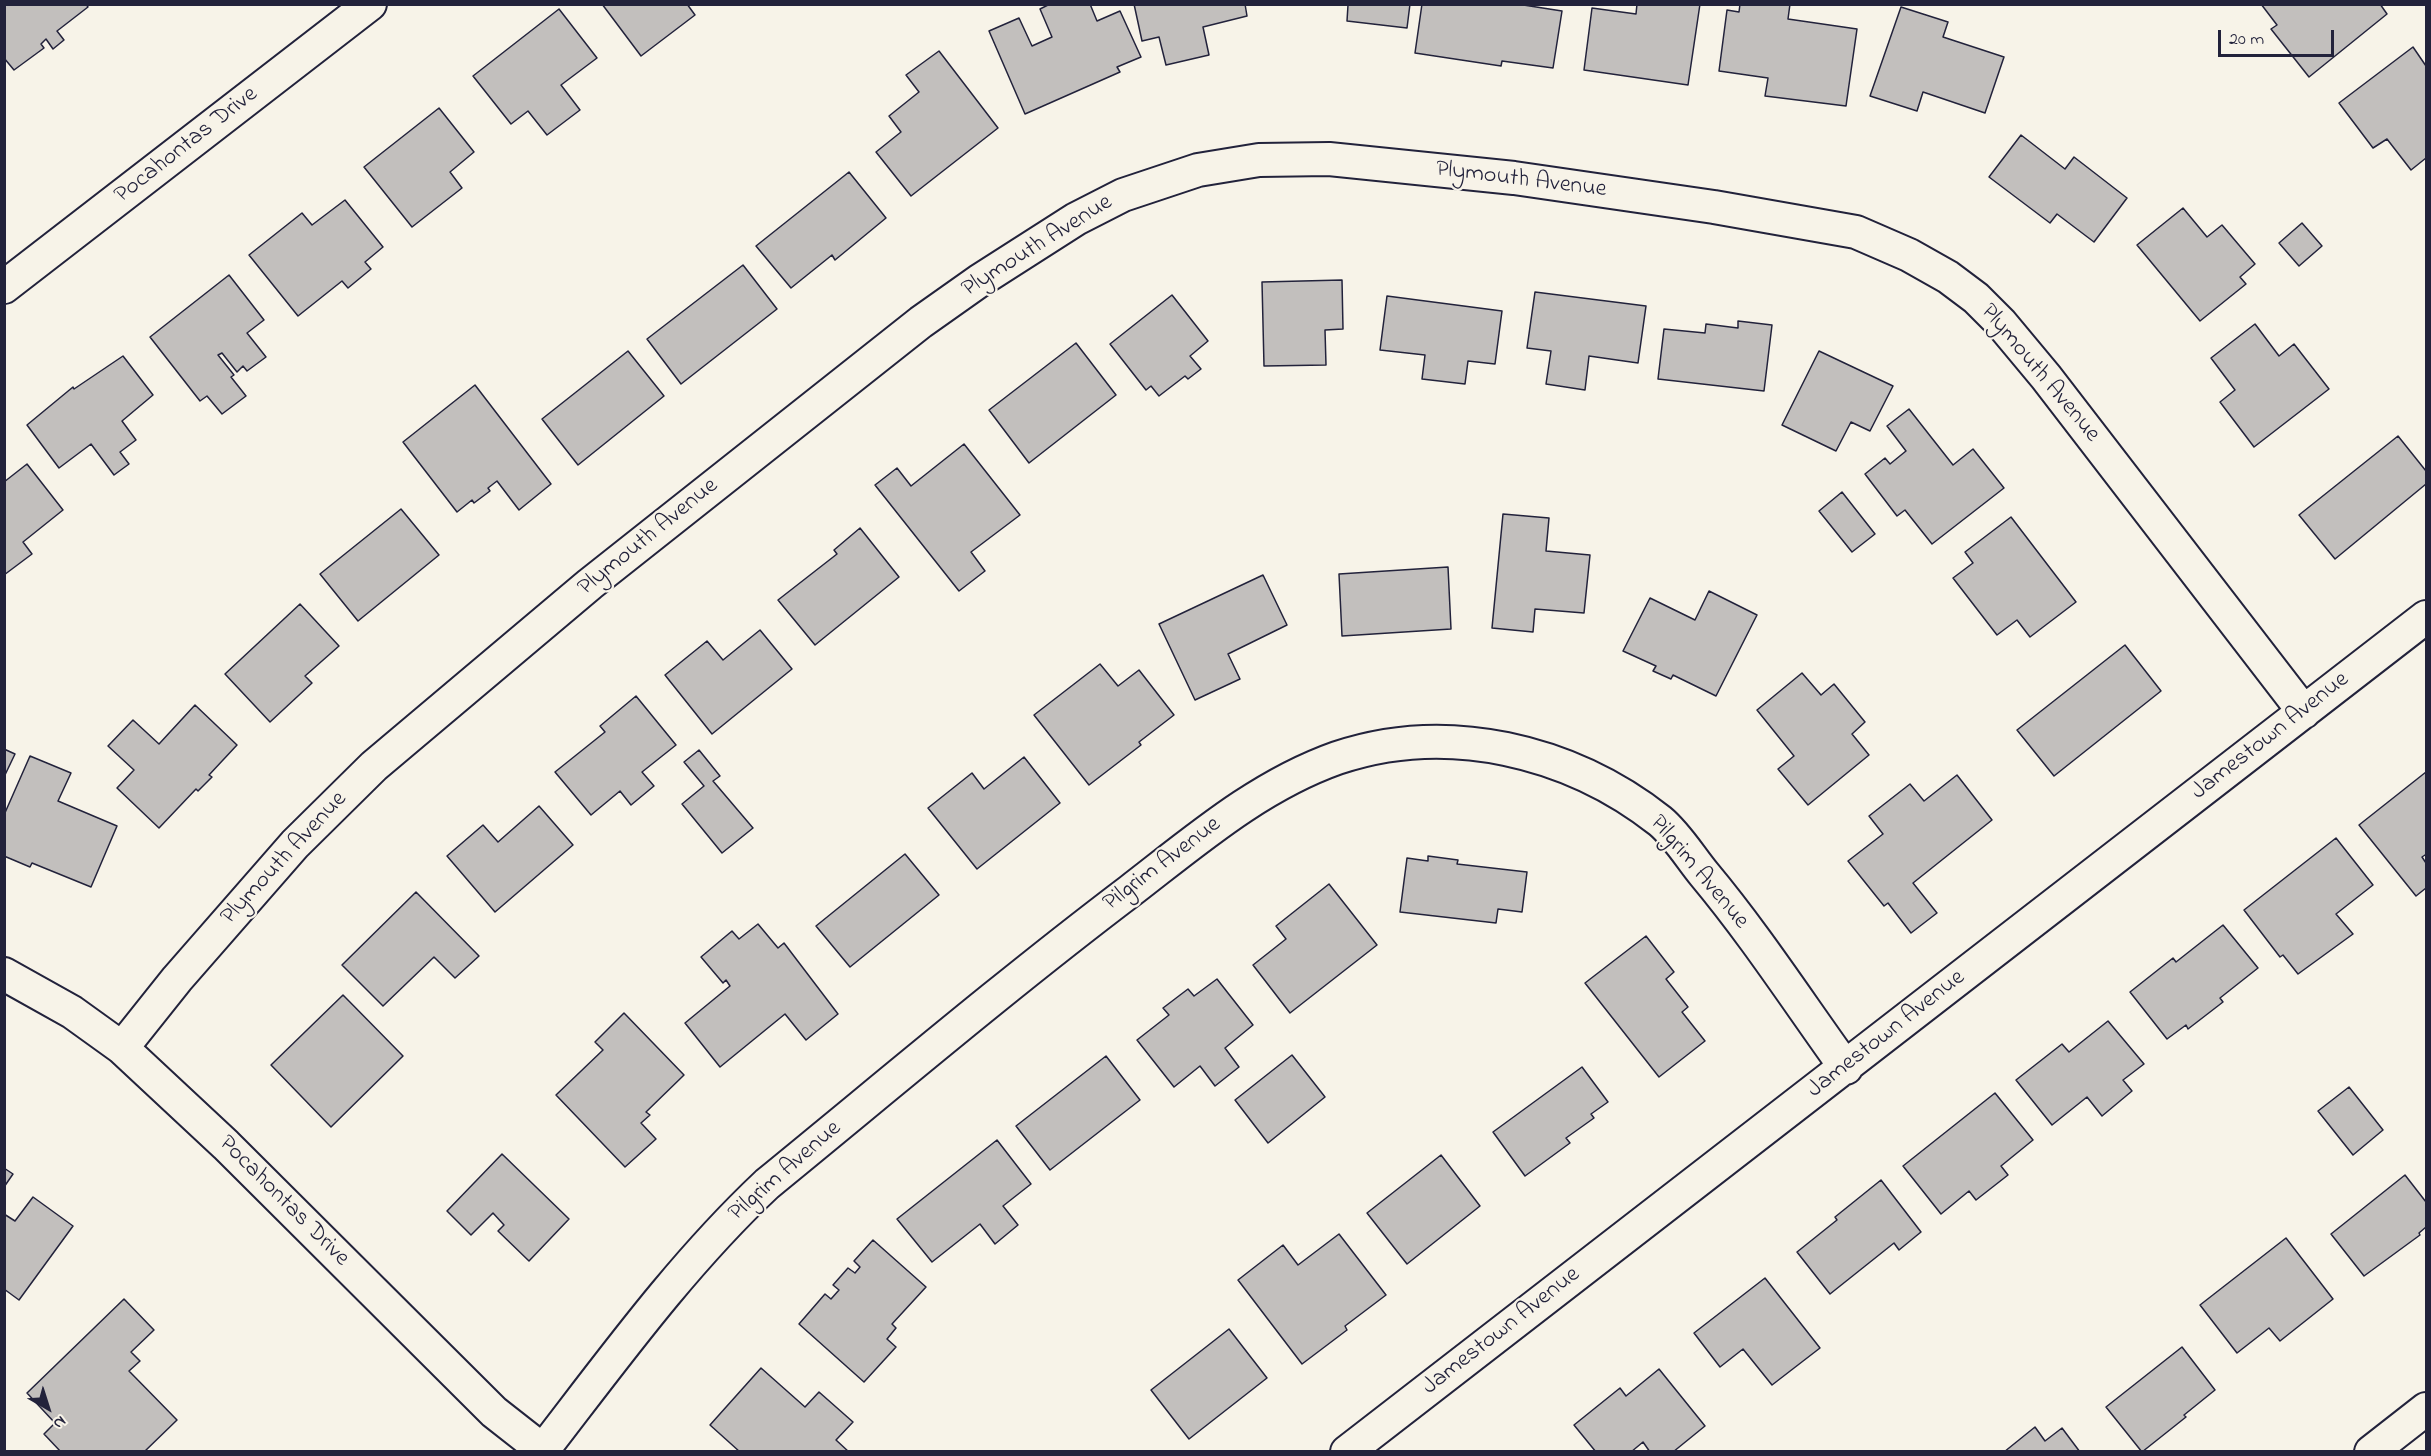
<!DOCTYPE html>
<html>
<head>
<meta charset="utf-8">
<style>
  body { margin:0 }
  #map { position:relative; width:2431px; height:1456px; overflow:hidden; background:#f7f3e8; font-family:"Indie Flower",sans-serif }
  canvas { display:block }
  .frame { position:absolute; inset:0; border:6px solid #22223b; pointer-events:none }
  .north { position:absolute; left:18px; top:1378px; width:60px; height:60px; -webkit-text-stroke:4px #f7f3e8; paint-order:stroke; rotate:141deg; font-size:16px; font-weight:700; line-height:24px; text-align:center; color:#22223b }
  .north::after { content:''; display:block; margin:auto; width:21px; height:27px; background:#22223b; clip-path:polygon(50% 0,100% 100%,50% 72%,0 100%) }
  .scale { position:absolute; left:2218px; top:30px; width:116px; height:27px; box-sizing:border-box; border:3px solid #22223b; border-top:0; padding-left:8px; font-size:18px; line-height:21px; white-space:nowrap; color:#22223b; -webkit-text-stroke:4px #f7f3e8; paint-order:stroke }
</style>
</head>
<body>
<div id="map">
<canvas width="2431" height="1456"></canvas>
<div class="frame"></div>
<div class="north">N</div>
<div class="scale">20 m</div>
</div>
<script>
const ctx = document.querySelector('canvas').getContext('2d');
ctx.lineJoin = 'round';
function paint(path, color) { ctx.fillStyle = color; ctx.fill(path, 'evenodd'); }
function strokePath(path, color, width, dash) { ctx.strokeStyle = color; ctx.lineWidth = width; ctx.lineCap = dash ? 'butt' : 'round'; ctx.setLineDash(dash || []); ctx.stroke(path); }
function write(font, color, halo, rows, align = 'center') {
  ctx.font = font + ' "Indie Flower",sans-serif'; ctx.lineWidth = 4.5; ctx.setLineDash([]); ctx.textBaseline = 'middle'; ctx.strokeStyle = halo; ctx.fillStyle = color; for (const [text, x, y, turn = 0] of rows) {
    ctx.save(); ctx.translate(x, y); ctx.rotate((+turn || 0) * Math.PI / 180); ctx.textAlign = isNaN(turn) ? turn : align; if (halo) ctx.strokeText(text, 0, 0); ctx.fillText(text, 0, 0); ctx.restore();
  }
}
const building = new Path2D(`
  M4 4H86L88 7 57 31 64 40 53 49 46 39 41 44 44 48 14 70 4 58Z
  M602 4H687L695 15 641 56Z
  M1050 4H1090L1097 21 1120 11 1141 57 1117 67 1120 72 1025 114 989 31 1019 18 1032 46 1052 37 1040 9Z
  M1134 4H1245L1247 16 1203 27 1209 55 1166 65 1159 37 1142 41Z
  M1337 4H1410L1407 28 1347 21 1348 5Z
  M1422 4H1517L1562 11 1553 68 1502 61 1501 66 1415 53Z
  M1637 4H1700L1688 85 1584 70 1592 8 1636 14Z
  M1740 4H1790L1788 19 1857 29 1846 106 1765 96 1768 78 1719 71 1727 10 1739 12Z
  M2261 4H2380L2387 14 2309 77 2271 29 2277 25Z
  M1901 7 1948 22 1943 37 2004 57 1985 113 1923 92 1917 111 1870 96Z
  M559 9 597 58 561 85 580 110 547 135 528 111 511 124 473 76Z
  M2413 47 2426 66V158L2411 170 2387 139 2373 148 2339 103Z
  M939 51 998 128 911 196 876 152 901 132 889 116 919 92 906 75Z
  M439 108 474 152 450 172 462 188 412 227 364 167Z
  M2021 135 2065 169 2074 157 2127 198 2094 242 2057 214 2050 223 1989 177Z
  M849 172 886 218 835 260 832 255 791 288 756 246Z
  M345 200 383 247 365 262 371 269 348 288 342 281 298 316 249 255 302 213 312 225Z
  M2183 208 2207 237 2222 225 2255 264 2240 277 2246 284 2200 321 2137 245Z
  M2302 223 2322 246 2299 266 2279 243Z
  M743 265 777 309 681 384 647 339Z
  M229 275 264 320 247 333 266 357 247 371 243 366 237 372 222 353 218 355 234 375 231 377 246 396 222 414 207 396 200 401 150 337Z
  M1342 280 1343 329 1325 330 1326 365 1264 366 1262 282Z
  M1535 292 1646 306 1638 363 1589 356 1585 390 1546 384 1551 351 1527 348Z
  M1172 295 1208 341 1190 356 1201 369 1188 379 1185 376 1159 396 1151 386 1146 390 1110 344Z
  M1387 296 1502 311 1495 364 1468 361 1465 384 1422 379 1425 355 1380 350Z
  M1738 321 1772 325 1764 391 1658 379 1664 329 1705 333 1706 324 1738 328Z
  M2255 324 2279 356 2294 344 2329 389 2254 447 2220 402 2235 390 2211 358Z
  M1076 343 1116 395 1029 463 989 410Z
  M628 351 664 396 578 465 542 419Z
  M1819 351 1893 386 1870 431 1851 422 1836 451 1782 425Z
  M123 356 153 395 122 421 136 440 120 452 129 464 114 475 91 444 59 468 27 425 73 387 74 389Z
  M475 385 551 484 519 510 497 481 488 488 490 491 474 503 472 500 457 512 403 442Z
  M1909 409 1953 465 1973 449 2004 488 1932 544 1905 510 1897 516 1865 474 1885 458 1890 464 1906 451 1887 426Z
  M2398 436 2426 471V484L2335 559 2299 515Z
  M964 444 1020 515 971 552 985 571 959 591 875 485 897 468 911 486Z
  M27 464 63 510 23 542 32 554 4 575V482Z
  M1842 492 1875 534 1852 552 1819 511Z
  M401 509 439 555 358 621 320 574Z
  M1503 514 1549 518 1546 551 1590 555 1584 613 1535 609 1533 632 1492 628Z
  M2011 517 2076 602 2030 637 2017 620 1997 635 1953 578 1973 563 1965 552Z
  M860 528 899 577 815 645 778 600 837 554 834 550Z
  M1448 567 1451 629 1342 636 1339 574Z
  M1263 575 1287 625 1228 654 1240 679 1195 700 1159 624Z
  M1709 591 1757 615 1716 696 1673 675 1671 679 1653 671 1656 666 1623 651 1650 598 1695 620Z
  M300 604 339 646 305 676 312 683 270 722 225 674Z
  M760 630 792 669 712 734 665 675 707 641 723 660Z
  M2125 645 2161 691 2054 776 2017 730Z
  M1100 664 1118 686 1139 670 1174 715 1139 742 1141 745 1089 785 1034 715Z
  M1802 673 1821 695 1834 684 1865 722 1852 734 1869 755 1808 805 1778 769 1794 756 1757 710Z
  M636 696 676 745 642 772 654 786 631 805 620 791 591 815 555 772 605 732 600 726Z
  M195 705 237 745 209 775 212 777 198 791 196 789 159 828 117 788 134 770 108 746 133 720 159 744Z
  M4 749 15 754 4 777Z
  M699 750 720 776 713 781 753 828 722 853 682 804 704 786 684 762Z
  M30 756 71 773 58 801 117 826 91 887 32 863 30 867 4 856V815Z
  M1024 757 1060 803 977 869 928 808 972 773 984 789Z
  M2426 772V856L2425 855 2422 857 2426 863V888L2416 896 2359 825Z
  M1957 775 1992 820 1913 883 1937 913 1911 933 1888 903 1884 906 1848 861 1883 834 1869 816 1910 784 1924 801Z
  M539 806 573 845 495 912 447 856 483 825 498 842Z
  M2336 838 2373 885 2336 914 2353 934 2298 974 2283 955 2280 957 2244 910Z
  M905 854 939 895 850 967 816 926Z
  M1428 856 1458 860 1457 864 1527 872 1522 912 1498 909 1496 923 1400 912 1407 858 1428 861Z
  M1329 884 1377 945 1290 1013 1253 965 1286 939 1276 926Z
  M416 892 479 956 455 978 434 957 383 1006 342 965Z
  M758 924 778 948 784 943 838 1014 806 1040 785 1014 720 1067 685 1023 730 986 726 980 723 983 701 957 732 931 739 939Z
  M2223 925 2258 968 2220 998 2223 1002 2188 1029 2186 1025 2167 1039 2130 992 2173 958 2176 962Z
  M1646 936 1674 972 1666 979 1688 1007 1682 1012 1705 1041 1659 1077 1585 983Z
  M1217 979 1253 1025 1225 1048 1239 1067 1215 1086 1200 1066 1174 1087 1137 1040 1169 1015 1163 1008 1188 989 1194 996Z
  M343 995 403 1056 331 1127 271 1065Z
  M624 1013 684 1075 646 1112 650 1115 641 1123 656 1139 625 1167 556 1095 603 1050 595 1042Z
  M2108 1021 2144 1064 2123 1080 2132 1091 2102 1116 2087 1097 2052 1125 2016 1080 2062 1044 2069 1052Z
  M1292 1055 1325 1097 1268 1143 1235 1100Z
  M1106 1056 1140 1100 1050 1170 1016 1126Z
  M1582 1067 1608 1102 1591 1114 1594 1118 1566 1138 1570 1143 1525 1176 1493 1132Z
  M2349 1087 2383 1130 2353 1155 2318 1111Z
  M1995 1093 2033 1140 2001 1166 2008 1175 1976 1200 1969 1191 1941 1214 1903 1166Z
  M997 1140 1031 1184 1003 1206 1018 1225 995 1244 980 1224 932 1262 897 1219Z
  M502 1154 569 1219 529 1261 498 1231 504 1225 493 1213 471 1235 447 1211Z
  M1441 1155 1480 1206 1407 1264 1367 1213Z
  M4 1168 13 1174 4 1187Z
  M2405 1175 2426 1202V1227L2419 1233 2420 1235 2364 1276 2331 1234Z
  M1881 1180 1921 1232 1899 1250 1894 1243 1830 1294 1797 1252 1837 1220 1835 1217Z
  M33 1197 73 1226 19 1300 4 1289V1214L15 1221Z
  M1339 1234 1386 1295 1345 1326 1347 1330 1302 1364 1238 1280 1283 1245 1298 1265Z
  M2286 1238 2333 1299 2280 1341 2269 1328 2237 1353 2200 1305Z
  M873 1240 926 1287 892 1324 896 1328 887 1339 896 1347 864 1382 799 1324 825 1294 831 1299 839 1290 833 1285 848 1268 855 1273 860 1267 854 1261Z
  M1765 1278 1820 1348 1772 1385 1743 1349 1720 1367 1694 1333Z
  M124 1299 154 1330 131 1352 140 1361 129 1371 177 1420 144 1452H61L44 1434 55 1423 27 1393Z
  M1229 1329 1267 1378 1189 1439 1151 1390Z
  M2182 1347 2215 1390 2184 1415 2186 1417 2142 1452 2106 1407Z
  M761 1368 805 1407 819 1392 853 1422 836 1440 849 1452H740L710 1425Z
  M1659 1369 1705 1426 1673 1452H1650L1643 1442 1631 1452H1596L1574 1425 1620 1388 1626 1396Z
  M2035 1427 2045 1441 2062 1428 2080 1452H2004Z`);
paint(building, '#c2bfbd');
strokePath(building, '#22223b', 1.5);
const minor = new Path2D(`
  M4 287 370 4
  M4 974 72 1012 122 1048 226 1145 494 1412 545 1452
  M122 1048 177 979 295 844 374 766 590 584 921 322 979 281 1076 219 1123 195 1198 170 1259 160 1329 159 1514 178 1714 207 1856 232 1909 255 1948 277 1976 298 2001 323 2046 377 2304 712
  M543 1450C614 1358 682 1264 767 1184 887 1086 1006 985 1130 891 1195 841 1258 786 1337 758 1447 721 1570 750 1660 821 1677 835 1690 857 1704 874 1755 935 1799 1003 1846 1068
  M1347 1452 2426 617
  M2371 1452 2426 1409`);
strokePath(minor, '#22223b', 36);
strokePath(minor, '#f7f3e8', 32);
write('24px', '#22223b', '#f7f3e8', [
  ["Pocahontas Drive",187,146,-38],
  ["Plymouth Avenue",1521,181,7],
  ["Plymouth Avenue",1038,247,-32],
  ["Plymouth Avenue",2039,374,50],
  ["Plymouth Avenue",649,538,-39],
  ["Jamestown Avenue",2271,737,-38],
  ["Plymouth Avenue",285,859,-47],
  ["Pilgrim Avenue",1163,865,-37],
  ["Pilgrim Avenue",1698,873,50],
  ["Jamestown Avenue",1887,1035,-38],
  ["Pilgrim Avenue",786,1172,-41],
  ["Pocahontas Drive",283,1202,45],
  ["Jamestown Avenue",1502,1332,-38]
]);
</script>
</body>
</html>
